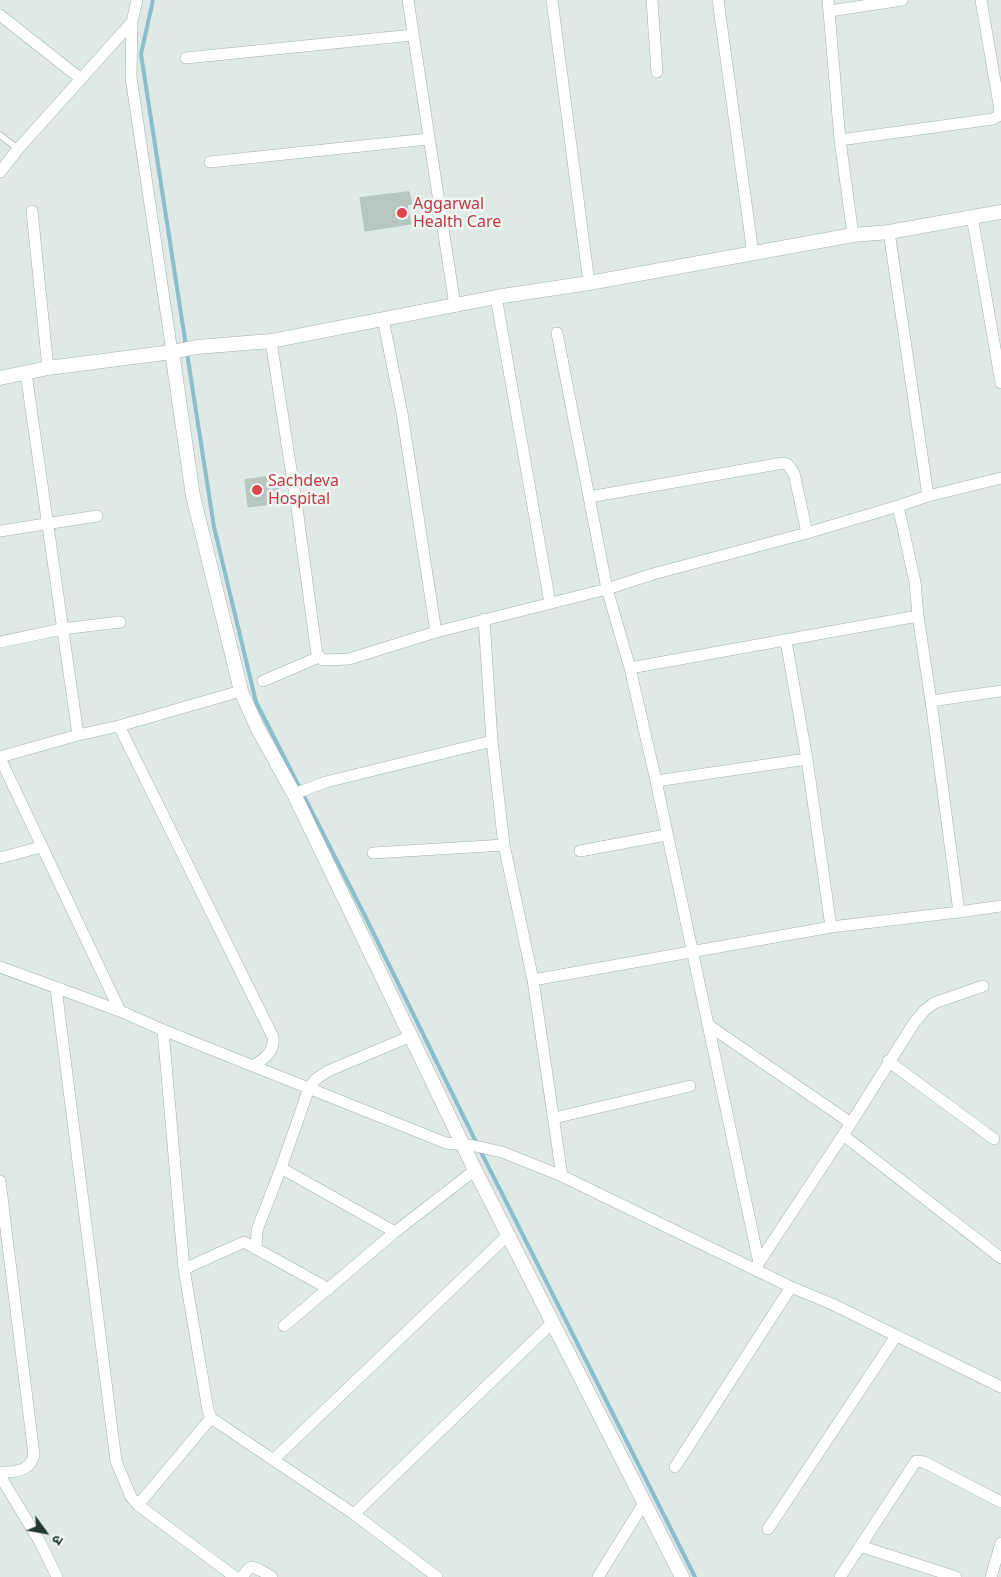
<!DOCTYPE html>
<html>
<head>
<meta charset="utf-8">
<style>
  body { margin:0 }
  #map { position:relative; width:1001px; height:1577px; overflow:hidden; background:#dfe9e5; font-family:"Noto Sans","Noto Sans Devanagari",sans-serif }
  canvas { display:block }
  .north { position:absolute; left:20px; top:1507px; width:50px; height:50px; -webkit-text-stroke:4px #eff6f3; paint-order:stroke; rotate:122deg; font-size:14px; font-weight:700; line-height:20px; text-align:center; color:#213833 }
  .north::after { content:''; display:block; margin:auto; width:18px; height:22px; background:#213833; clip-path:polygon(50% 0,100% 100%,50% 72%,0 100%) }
</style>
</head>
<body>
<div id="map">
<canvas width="1001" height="1577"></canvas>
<div class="north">उ</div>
</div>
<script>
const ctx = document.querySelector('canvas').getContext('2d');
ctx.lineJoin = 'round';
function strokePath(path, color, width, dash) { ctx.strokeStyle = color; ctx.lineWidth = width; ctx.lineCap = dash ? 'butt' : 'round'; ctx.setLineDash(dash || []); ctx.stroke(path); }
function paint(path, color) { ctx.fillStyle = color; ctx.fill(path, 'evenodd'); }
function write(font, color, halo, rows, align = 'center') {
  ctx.font = font + ' "Noto Sans",sans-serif'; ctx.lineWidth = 5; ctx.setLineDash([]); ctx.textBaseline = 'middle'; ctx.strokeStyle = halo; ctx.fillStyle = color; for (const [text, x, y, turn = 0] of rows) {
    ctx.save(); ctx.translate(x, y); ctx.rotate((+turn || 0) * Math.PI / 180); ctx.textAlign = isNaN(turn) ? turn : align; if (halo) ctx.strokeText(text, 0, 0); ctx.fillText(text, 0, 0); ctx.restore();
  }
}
strokePath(new Path2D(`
  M153 0 141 54 186 346
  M187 353 214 527 256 702 365 916 477 1144
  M480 1150 695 1577`), '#89becb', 4);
const building = new Path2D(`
  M409 192 412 204 407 205 411 224 365 231 360 198Z
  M273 476 274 488H278L280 503 248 507 245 480Z`);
paint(building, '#b7c6c1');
strokePath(building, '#b2c2bc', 1);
const service = new Path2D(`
  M0 135 18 149`);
const minor = new Path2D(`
  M137 0 132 22 131 77 172 352
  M408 0 455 306
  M552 0 589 283
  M652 0 657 72
  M718 0 753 254
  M828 0 840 140 853 235
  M830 11 902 0
  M0 15 81 79
  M186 58 413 35
  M840 140 993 119 998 116 1000 110 981 0
  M210 162 428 139
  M0 172 18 149 132 22
  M32 211 48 368
  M972 216 1001 383
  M889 232 928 496
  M496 297 550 603
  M383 319 402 413 436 632
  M557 333 607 589 630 668 656 781 759 1263
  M271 341 297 508 315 641 317 654 323 660 349 659 436 632 607 589 653 574 807 533 898 506 928 496 1001 478
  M26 373 78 735
  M589 497 783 463 787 464 794 473 807 533
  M898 506 915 582 918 616 931 701 959 912
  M0 531 97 516
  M484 619 492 741 504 845 533 980 562 1176
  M786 641 807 759 831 927
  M0 642 62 629 120 622
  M630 668 918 616
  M263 681 319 657
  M931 701 1001 691
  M119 726 273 1037C275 1052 264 1059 253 1066
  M0 757 78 735 119 726 241 691
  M0 758 120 1011
  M656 781 807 759
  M294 794 326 782 492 741
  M580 851 666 835
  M373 853 504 845
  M0 858 41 847
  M0 967 120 1011 163 1030 446 1143 475 1146 502 1152 562 1176 791 1287 832 1304 1001 1387
  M533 980 831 927 959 912 1001 906
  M56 988 116 1461 131 1497 138 1505 235 1577
  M708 1025 851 1123
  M163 1030 184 1269 208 1410 211 1418 354 1514 437 1577
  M888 1061 994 1139
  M554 1118 690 1086
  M843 1135 1001 1258
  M281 1168 395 1232
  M0 1181 34 1455C30 1472 15 1471 0 1473
  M256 1249 257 1230 281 1168 309 1088 316 1079 328 1071 411 1036
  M756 1267 851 1123 914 1023 924 1011 934 1003 983 986
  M184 1269 244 1242 329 1289
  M284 1326 395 1232 475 1170
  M273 1460 508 1235
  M675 1467 791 1287
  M0 1476 40 1542 57 1577
  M138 1505 211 1418
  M354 1514 553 1322
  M768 1529 896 1336
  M860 1546 956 1577
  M242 1577 248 1569 252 1567 260 1570 272 1577
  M598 1577 644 1503
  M840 1577 916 1461 924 1462 1001 1502
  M991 1577 1001 1543`);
const tertiary = new Path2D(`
  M172 352 193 496 241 691 257 727 294 794 475 1170 682 1577
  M0 378 48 368 172 352 197 347 271 341 496 297 589 283 853 235 889 232 1001 212`);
strokePath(service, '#a2b0ac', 7);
strokePath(minor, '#a2b0ac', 12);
strokePath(tertiary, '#a2b0ac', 15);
strokePath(service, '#fff', 5.5);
strokePath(minor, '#fff', 11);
strokePath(tertiary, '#fff', 14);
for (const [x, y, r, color] of [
  [402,213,6,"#e0444e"],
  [257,490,6,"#e0444e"]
]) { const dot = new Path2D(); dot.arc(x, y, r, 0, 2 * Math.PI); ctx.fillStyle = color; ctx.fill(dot); strokePath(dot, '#eff6f3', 2); }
write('16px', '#be3a42', '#eff6f3', [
  ["Aggarwal",413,204],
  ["Health Care",413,222],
  ["Sachdeva",268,481],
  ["Hospital",268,499]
], 'left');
</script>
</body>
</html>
